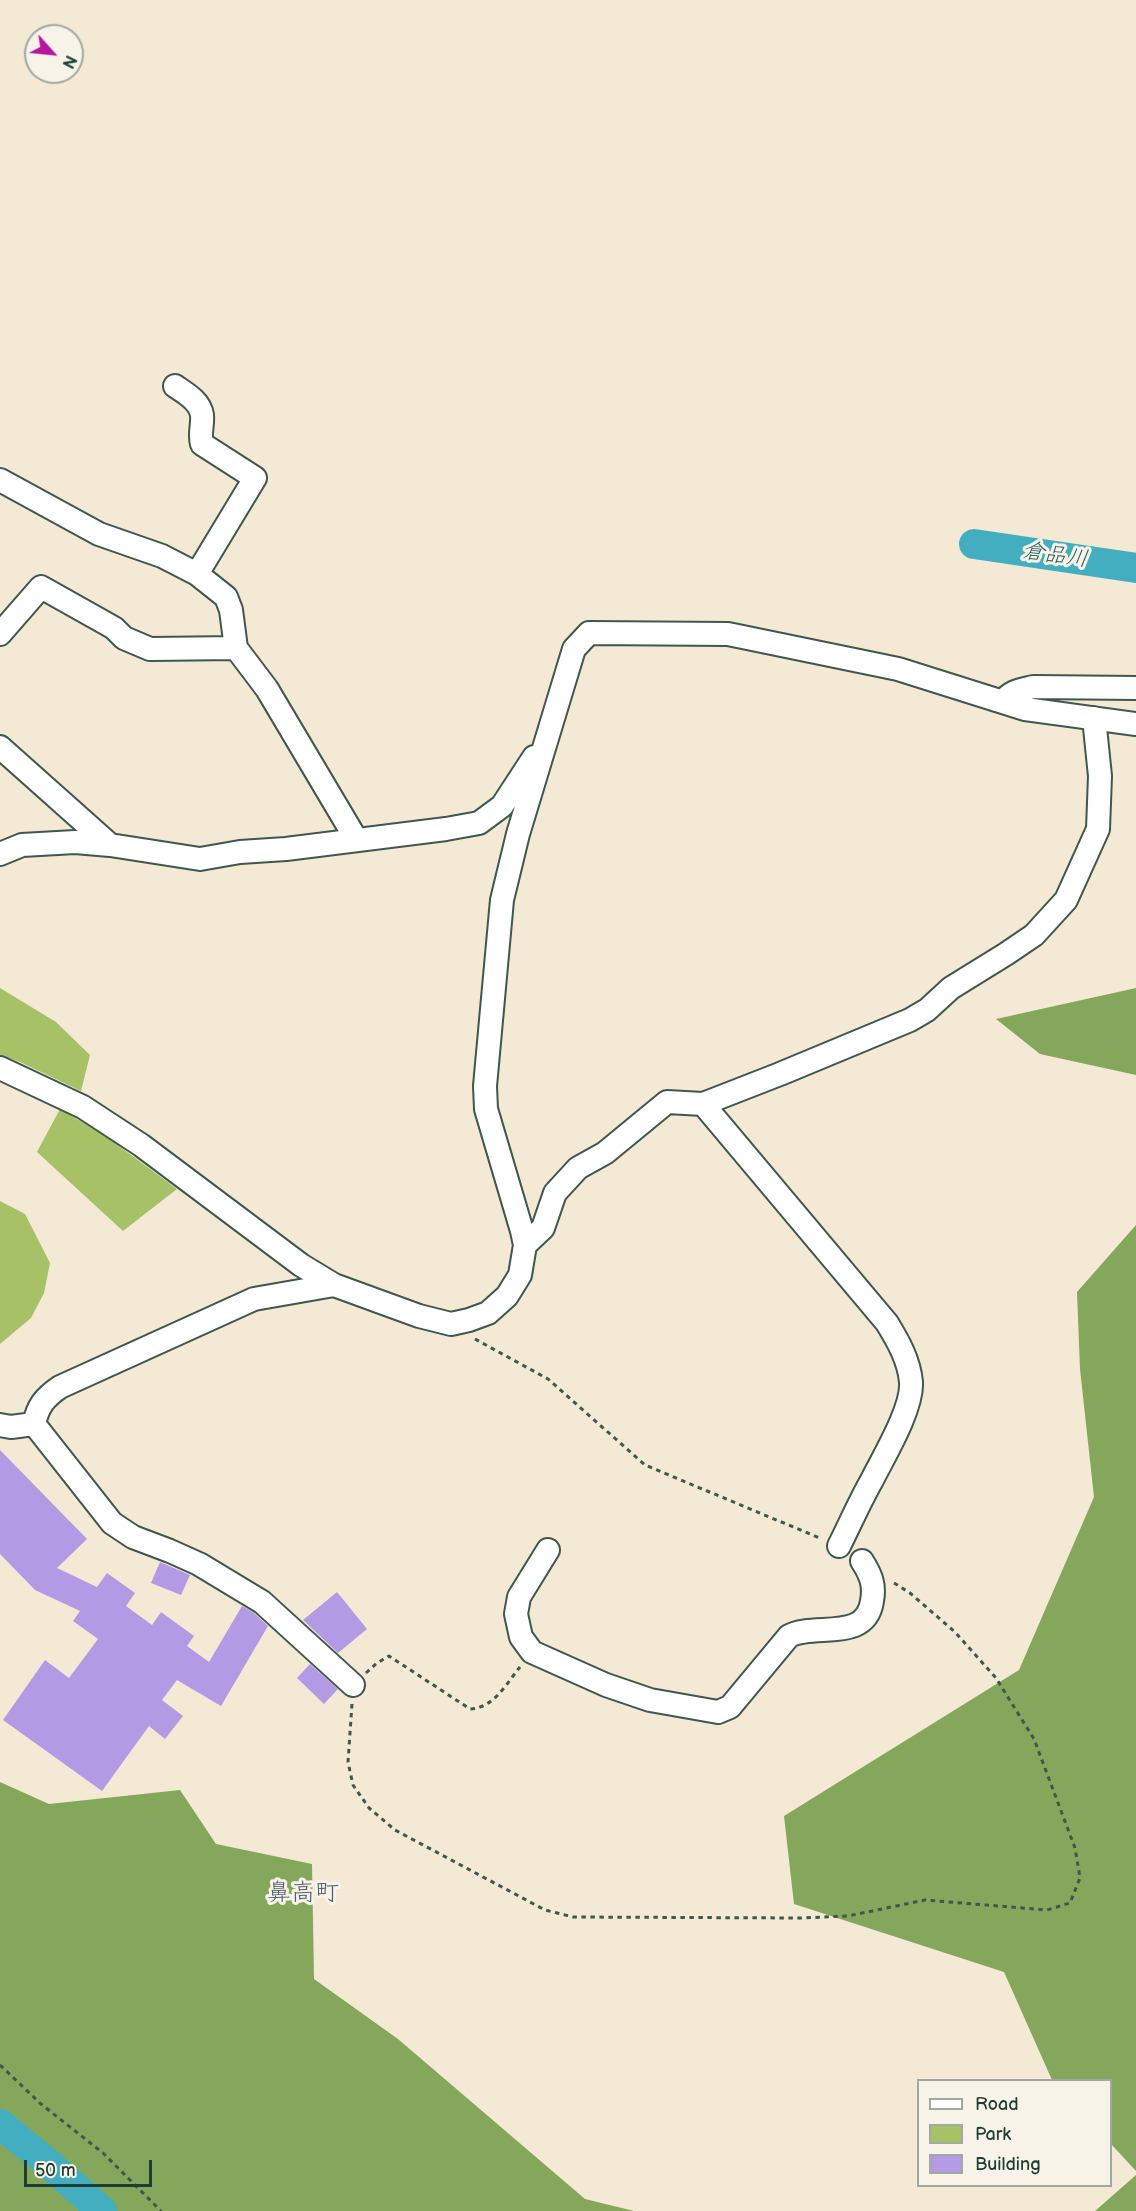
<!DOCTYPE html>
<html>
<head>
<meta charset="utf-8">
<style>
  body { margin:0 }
  #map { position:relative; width:1136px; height:2211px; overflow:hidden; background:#f3e9d4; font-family:"Balsamiq Sans",sans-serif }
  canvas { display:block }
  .legend { position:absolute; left:917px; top:2079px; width:195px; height:108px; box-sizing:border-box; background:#f7f3e8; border:2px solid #a1aaa0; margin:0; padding:8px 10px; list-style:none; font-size:18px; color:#1f3d34 }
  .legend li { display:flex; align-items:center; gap:12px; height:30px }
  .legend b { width:30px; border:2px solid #a1aaa0 }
  .north { position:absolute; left:24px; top:24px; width:60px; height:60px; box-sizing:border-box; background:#f7f3e8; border:2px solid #a1aaa0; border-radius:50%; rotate:117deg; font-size:16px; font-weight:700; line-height:24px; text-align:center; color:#1f3d34 }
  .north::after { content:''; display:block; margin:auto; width:21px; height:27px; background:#b5179e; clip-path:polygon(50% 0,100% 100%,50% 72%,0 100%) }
  .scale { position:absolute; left:24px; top:2160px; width:128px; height:27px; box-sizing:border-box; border:3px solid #1f3d34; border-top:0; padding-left:8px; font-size:18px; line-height:21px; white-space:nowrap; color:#1f3d34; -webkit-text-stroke:4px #f7f3e8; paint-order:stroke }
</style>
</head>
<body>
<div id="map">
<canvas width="1136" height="2211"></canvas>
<ul class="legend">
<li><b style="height:8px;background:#fff"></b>Road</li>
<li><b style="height:16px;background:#a7c167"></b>Park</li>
<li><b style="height:16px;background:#b29be4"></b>Building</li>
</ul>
<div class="north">N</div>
<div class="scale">50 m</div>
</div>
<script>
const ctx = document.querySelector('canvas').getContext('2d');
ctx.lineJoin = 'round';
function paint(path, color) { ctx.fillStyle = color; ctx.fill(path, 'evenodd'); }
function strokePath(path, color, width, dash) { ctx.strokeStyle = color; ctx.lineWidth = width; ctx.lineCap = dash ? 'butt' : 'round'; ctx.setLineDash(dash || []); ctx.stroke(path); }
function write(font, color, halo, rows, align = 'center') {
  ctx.font = font + ' "Balsamiq Sans","Klee One",sans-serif'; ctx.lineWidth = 6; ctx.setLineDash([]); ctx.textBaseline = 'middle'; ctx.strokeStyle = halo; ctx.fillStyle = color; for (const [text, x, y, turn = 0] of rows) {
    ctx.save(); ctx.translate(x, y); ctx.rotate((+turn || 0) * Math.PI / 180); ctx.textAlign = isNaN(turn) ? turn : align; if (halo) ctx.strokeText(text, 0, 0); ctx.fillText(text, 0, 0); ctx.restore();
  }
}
paint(new Path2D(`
  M0 988 56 1022 90 1055 81 1091 20 1062 0 1055Z
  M60 1109 104 1135 177 1189 123 1231 37 1152Z
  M0 1201 25 1214 50 1263 44 1293 31 1318 0 1344Z`), '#a7c167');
paint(new Path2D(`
  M1136 988V1075L1040 1054 996 1019Z
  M1136 1225V2171L1111 2144 1110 2080H1052L1004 1972 794 1904 784 1816 1019 1670 1094 1497 1080 1369 1077 1292Z
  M0 1782 49 1804 180 1790 216 1844 312 1864 314 1979 398 2039 585 2199 634 2211H0Z
  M1136 2175V2211H1095Z`), '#85a75c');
strokePath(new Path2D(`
  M974 544 1136 568
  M0 2124 49 2164 102 2211`), '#42aec0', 30);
paint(new Path2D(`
  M0 1450 87 1539 57 1568 97 1587 107 1573 135 1593 126 1606 152 1625 161 1612 194 1636 187 1646 209 1662 242 1606 254 1613 268 1626 221 1706 177 1680 162 1700 183 1716 165 1739 149 1726 102 1791 3 1720 45 1660 69 1678 98 1639 73 1621 80 1611 35 1590 0 1554Z
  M160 1562 190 1575 181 1595 151 1583Z
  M337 1592 367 1629 338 1653 303 1620Z
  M310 1664 338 1689 324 1704 297 1678Z`), '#b29be4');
const minor = new Path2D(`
  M175 386C185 393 200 401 202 415 203 425 199 434 202 444L255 478 197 574
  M0 480 99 534 162 556 197 574 226 597 231 610 236 648 267 689 356 839
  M0 634 41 587 114 628 124 638 150 649 236 648
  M1003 702C1010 691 1021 690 1033 687L1136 688
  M0 747 110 845
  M0 854 22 845 75 842 110 845 200 859 240 852 286 849 446 829 479 823 502 806 534 757
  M0 1068 83 1107 141 1145 301 1265 334 1285 419 1316 451 1324 469 1320 488 1313 507 1296 520 1275 525 1245 522 1231 486 1109 485 1086 502 900 518 834 574 649 589 633 728 634 898 669 1025 709 1136 724
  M703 1104 887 1323C898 1341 909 1360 911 1382 913 1408 884 1456 872 1480 860 1501 850 1524 839 1546
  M525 1245 543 1228 555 1193 578 1168 605 1153 667 1102 703 1104 780 1074 910 1020 927 1010 951 988 1006 954 1034 935 1066 900 1098 829 1100 776 1094 718
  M334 1285 254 1299 60 1387C44 1398 38 1406 34 1424L112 1523 133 1537 170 1551 199 1564 262 1602 353 1685
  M0 1425 11 1427 34 1424
  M548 1550 519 1597 516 1614 521 1637 532 1652 606 1685 650 1700 718 1712 730 1707 789 1636C814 1622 866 1643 872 1601 875 1585 871 1575 862 1561`);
strokePath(minor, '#3f574c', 26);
strokePath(new Path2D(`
  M475 1339 548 1379 645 1465 822 1539
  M366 1673 377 1663 389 1656 470 1709C494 1708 506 1684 520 1667
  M352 1704 348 1762 353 1785 369 1808 395 1830 545 1910 573 1917 801 1918 848 1916 925 1900 1047 1910 1070 1903 1080 1878 1075 1848 1034 1739 996 1678 955 1632 910 1593 891 1581
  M0 2065 41 2104 103 2153 161 2211`), '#3f574c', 3, [4.5, 4.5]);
strokePath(minor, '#fff', 22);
write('italic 22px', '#2a5f5e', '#f7f3e8', [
  ["倉品川",1055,556,8]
]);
write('24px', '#525e72', '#f7f3e8', [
  ["鼻高町",303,1894]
]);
</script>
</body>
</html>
